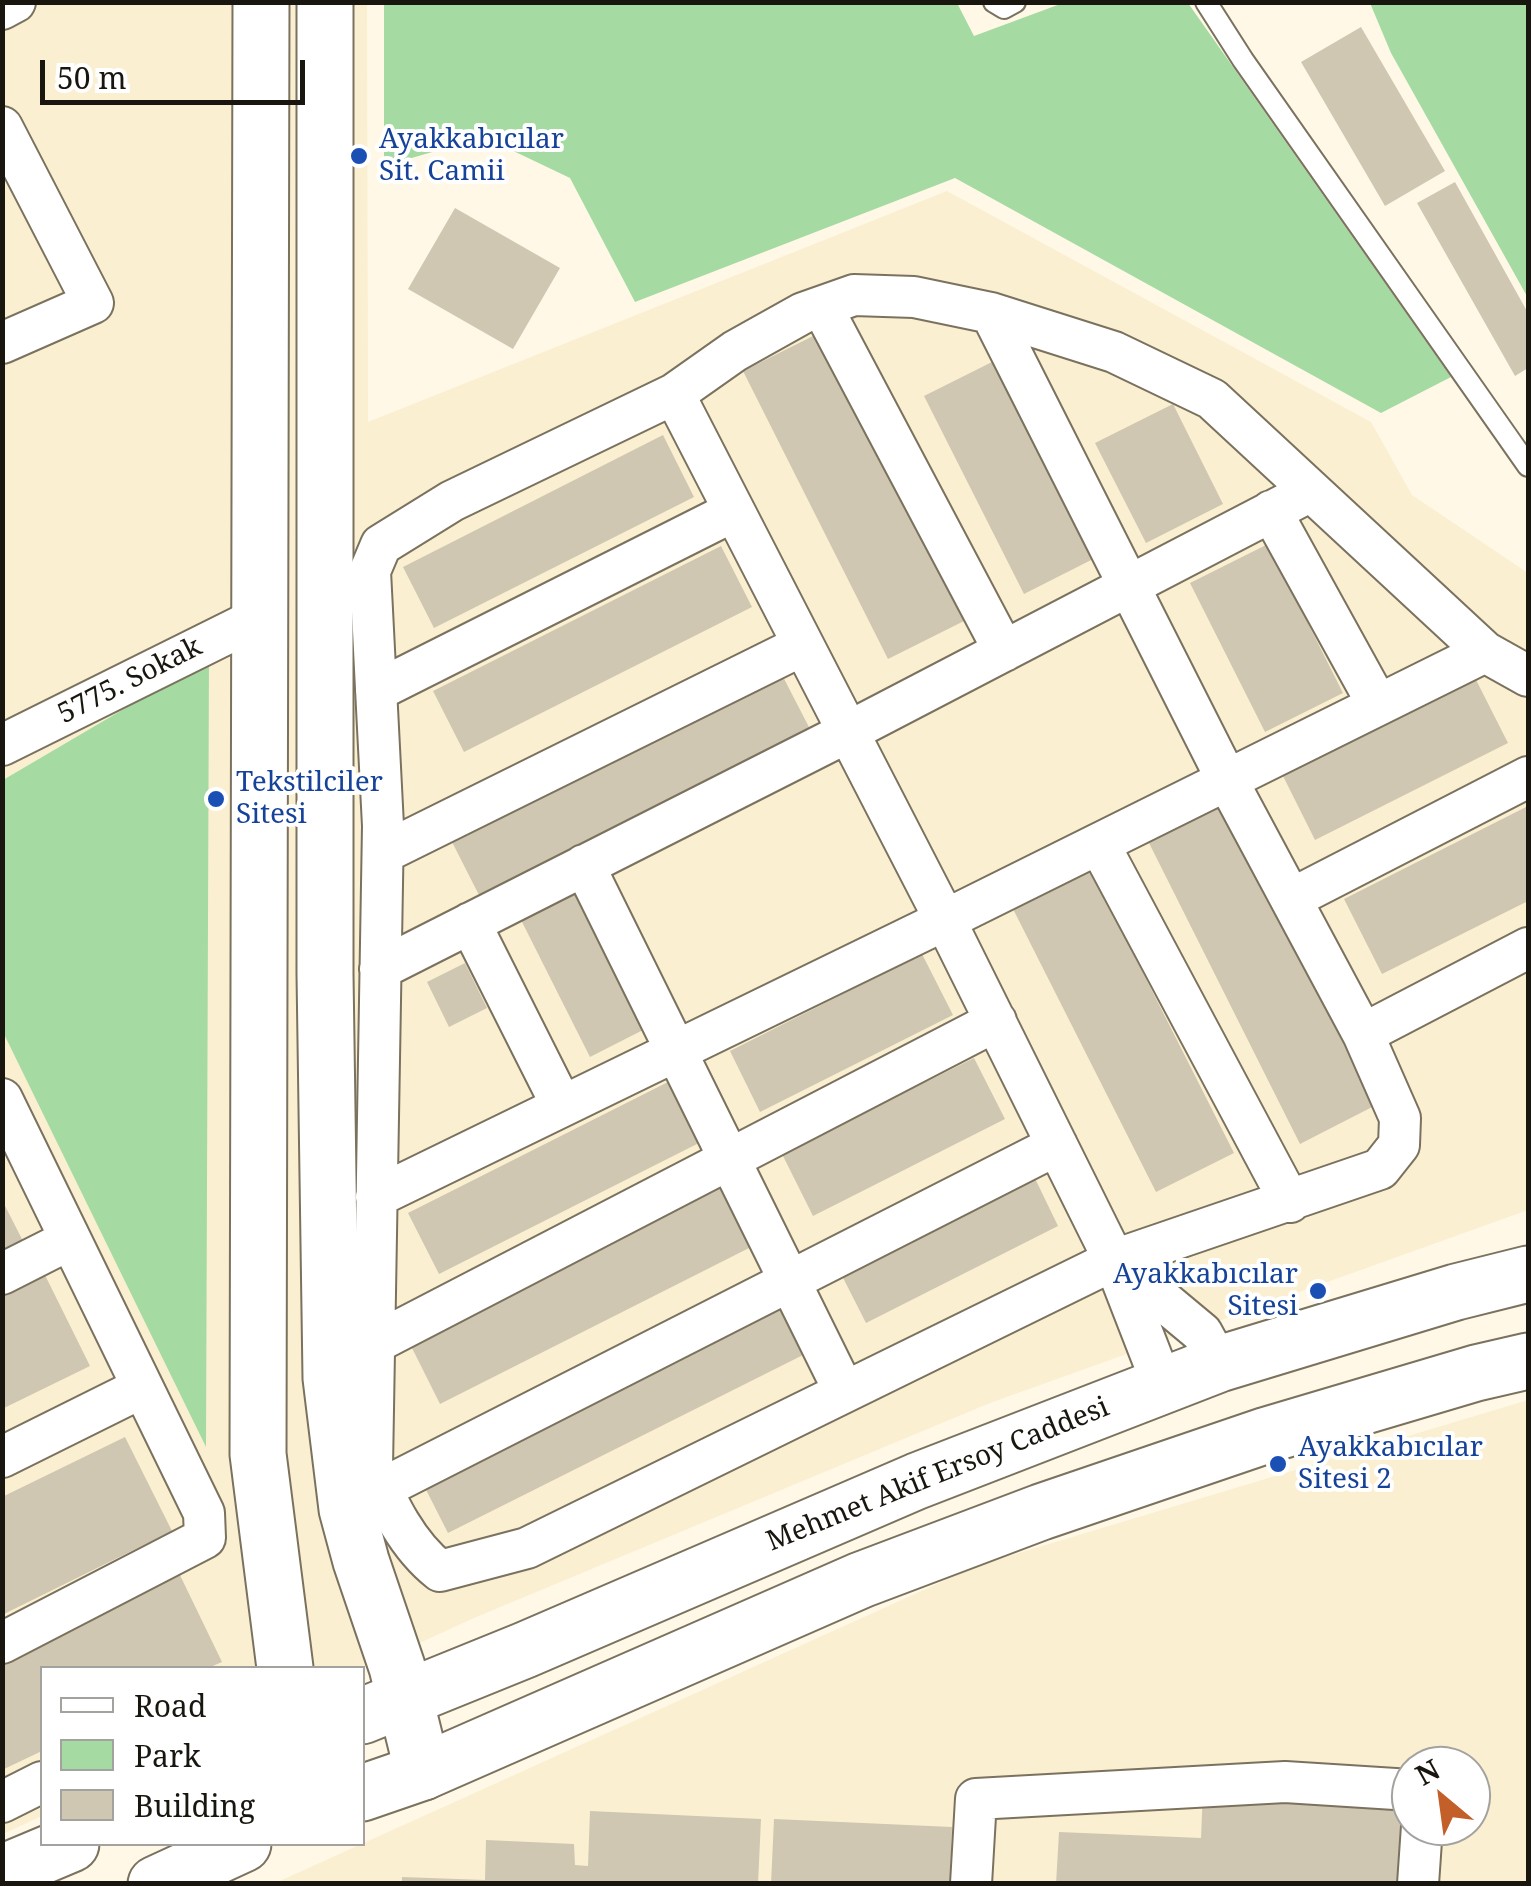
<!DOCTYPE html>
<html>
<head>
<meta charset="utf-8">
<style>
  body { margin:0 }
  #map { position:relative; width:1531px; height:1886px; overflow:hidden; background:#fff8e6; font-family:"Noto Serif",serif }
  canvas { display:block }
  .frame { position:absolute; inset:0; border:5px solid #19160f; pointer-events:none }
  .legend { position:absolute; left:40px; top:1666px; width:325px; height:180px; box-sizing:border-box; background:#fff; border:2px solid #a3a29f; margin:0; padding:12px 18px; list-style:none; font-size:30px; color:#19160f }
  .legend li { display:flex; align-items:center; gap:20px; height:50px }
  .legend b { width:50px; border:2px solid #a3a29f }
  .north { position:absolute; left:1391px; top:1746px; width:100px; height:100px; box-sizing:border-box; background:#fff; border:2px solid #a3a29f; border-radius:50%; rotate:331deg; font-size:28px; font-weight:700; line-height:40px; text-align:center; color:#19160f }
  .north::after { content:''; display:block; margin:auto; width:35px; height:45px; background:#c35f29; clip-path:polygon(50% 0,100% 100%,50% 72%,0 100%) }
  .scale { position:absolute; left:40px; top:60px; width:265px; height:45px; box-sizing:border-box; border:5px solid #19160f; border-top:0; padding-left:12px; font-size:30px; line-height:35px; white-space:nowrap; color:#19160f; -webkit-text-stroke:8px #fff; paint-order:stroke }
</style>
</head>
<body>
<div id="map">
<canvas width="1531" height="1886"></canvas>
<div class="frame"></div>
<ul class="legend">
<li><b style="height:12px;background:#fff"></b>Road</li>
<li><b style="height:28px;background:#a5dba2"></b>Park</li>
<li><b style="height:28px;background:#cfc7b1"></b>Building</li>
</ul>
<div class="north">N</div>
<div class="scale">50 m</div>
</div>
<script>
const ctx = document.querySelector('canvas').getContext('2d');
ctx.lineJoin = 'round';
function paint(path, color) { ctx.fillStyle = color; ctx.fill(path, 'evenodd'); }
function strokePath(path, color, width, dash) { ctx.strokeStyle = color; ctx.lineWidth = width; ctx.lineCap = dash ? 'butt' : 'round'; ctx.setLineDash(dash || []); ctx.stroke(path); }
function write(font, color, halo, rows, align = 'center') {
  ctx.font = font + ' "Noto Serif",serif'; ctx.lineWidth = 8; ctx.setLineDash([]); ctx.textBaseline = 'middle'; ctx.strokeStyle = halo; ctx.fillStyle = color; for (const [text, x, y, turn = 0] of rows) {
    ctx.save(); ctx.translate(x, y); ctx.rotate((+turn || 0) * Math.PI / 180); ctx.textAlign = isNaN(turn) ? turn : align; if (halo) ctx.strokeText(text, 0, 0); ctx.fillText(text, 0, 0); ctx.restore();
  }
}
paint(new Path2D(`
  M2 3H367L368 422 947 191 1371 422 1412 495 1528 573V1210L990 1403 474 1618 363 1669 42 1668V1816L3 1834Z
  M1528 1400V1883L273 1884 979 1565ZM1411 1766H1471V1826H1411Z`), '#fbefd2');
paint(new Path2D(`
  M384 3H957L974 36 1063 3H1188L1451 377 1381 413 955 178 635 302 570 178 484 137 384 166Z
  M1370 3H1528V298L1391 53Z
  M209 659 206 1447 3 1032V780Z`), '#a5dba2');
paint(new Path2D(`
  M1361 27 1445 171 1385 206 1301 62Z
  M1455 182 1528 313V368L1515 376 1417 203Z
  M455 208 560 268 513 349 408 289Z
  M821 332 966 620 888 659 743 371Z
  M1002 357 1101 555 1024 594 924 396Z
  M1173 404 1223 504 1146 543 1095 443Z
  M663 435 694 497 434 628 403 567Z
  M1268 544 1343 693 1265 732 1190 583Z
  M721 546 752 607 464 752 433 691Z
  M1470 668 1508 743 1315 840 1277 764Z
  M779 669 811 731 480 897 449 836Z
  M1223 796 1378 1104 1300 1144 1145 835Z
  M1528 806V901L1382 974 1344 899Z
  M1088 864 1234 1153 1156 1192 1010 903Z
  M569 883 643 1030 590 1057 516 910Z
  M922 954 953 1015 760 1112 730 1051Z
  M465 963 487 1008 449 1027 427 982Z
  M974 1058 1005 1119 813 1216 782 1154Z
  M668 1082 699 1143 439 1274 408 1213Z
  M1028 1164 1058 1226 866 1323 835 1262Z
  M724 1184 755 1245 440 1404 409 1342Z
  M2 1200 24 1243 2 1254Z
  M43 1271 90 1366 2 1409V1291Z
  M780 1289 811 1351 448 1533 417 1472Z
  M125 1437 172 1531 2 1615V1497Z
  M177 1569 222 1662 208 1668H42V1751L2 1770V1655Z
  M1203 1790 1408 1799 1404 1884H1056L1059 1832 1201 1838Z
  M590 1811 761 1819 758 1884H402V1877L485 1880 486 1840 574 1844 575 1865 588 1866Z
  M774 1819 952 1827 950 1884H771Z`), '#cfc7b1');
const service = new Path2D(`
  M994 2 1004 8 1015 2
  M1206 2 1243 60 1528 466`);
const minor = new Path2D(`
  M2 9 15 2
  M2 127 93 303 2 343
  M822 307 1004 651
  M991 313 1227 780 1363 1034
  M674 394 945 920 1114 1260 1163 1386
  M1271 511 1378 705
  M1528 676 1485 652 1212 399 1114 352 991 313 914 297 854 295 803 313 735 351 674 394 452 501 381 545 370 571 383 826 372 1467C388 1505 407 1545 440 1571L527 1548 1114 1260 1380 1169 1399 1145 1400 1118 1363 1034 1528 948
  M376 691 734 511
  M2 745 258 618
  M1099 844 1290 1202
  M383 853 803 645
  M584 865 844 1391
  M1291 899 1528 777
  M470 923 562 1106
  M380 969 848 732 1311 491
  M2 1099 204 1513 205 1538 2 1643
  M376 1197 945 920 1485 652
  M1118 1263 1202 1333 1219 1364
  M2 1274 69 1240
  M373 1344 996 1021
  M2 1457 141 1388
  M381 1489 1057 1145
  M2 1802 42 1782
  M971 1884 976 1799 1285 1782 1411 1790
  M1418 1884 1422 1826`);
const secondary = new Path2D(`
  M261 2 258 1454 285 1668
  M325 2V974L331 1378 347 1509 361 1561 397 1667 423 1772`);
const primary = new Path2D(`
  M362 1716 525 1650 917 1481 1219 1364 1456 1292 1528 1274
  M362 1793 423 1772 861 1580 1041 1512 1267 1435 1476 1373 1528 1361
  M2 1873 71 1844
  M156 1884 243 1844`);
strokePath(service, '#7a725e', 24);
strokePath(minor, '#7a725e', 44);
strokePath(secondary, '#7a725e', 59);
strokePath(primary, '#7a725e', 59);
strokePath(service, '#fff', 20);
strokePath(minor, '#fff', 40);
strokePath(secondary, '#fff', 55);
strokePath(primary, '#fff', 55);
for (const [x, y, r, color] of [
  [359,156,10,"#1a4fb4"],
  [216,799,10,"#1a4fb4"],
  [1318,1291,10,"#1a4fb4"],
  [1278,1464,10,"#1a4fb4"]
]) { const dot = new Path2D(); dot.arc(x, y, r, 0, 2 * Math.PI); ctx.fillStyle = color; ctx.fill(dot); strokePath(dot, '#fff', 4); }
write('28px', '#164399', '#fff', [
  ["Ayakkabıcılar",379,140],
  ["Sit. Camii",379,172],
  ["Tekstilciler",236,783],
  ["Sitesi",236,815],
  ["Ayakkabıcılar",1298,1275,"right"],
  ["Sitesi",1298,1307,"right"],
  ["Ayakkabıcılar",1298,1448],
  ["Sitesi 2",1298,1480]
], 'left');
write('28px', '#19160f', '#fff', [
  ["5775. Sokak",130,681,-27],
  ["Mehmet Akif Ersoy Caddesi",938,1475,-22]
]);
</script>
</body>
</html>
